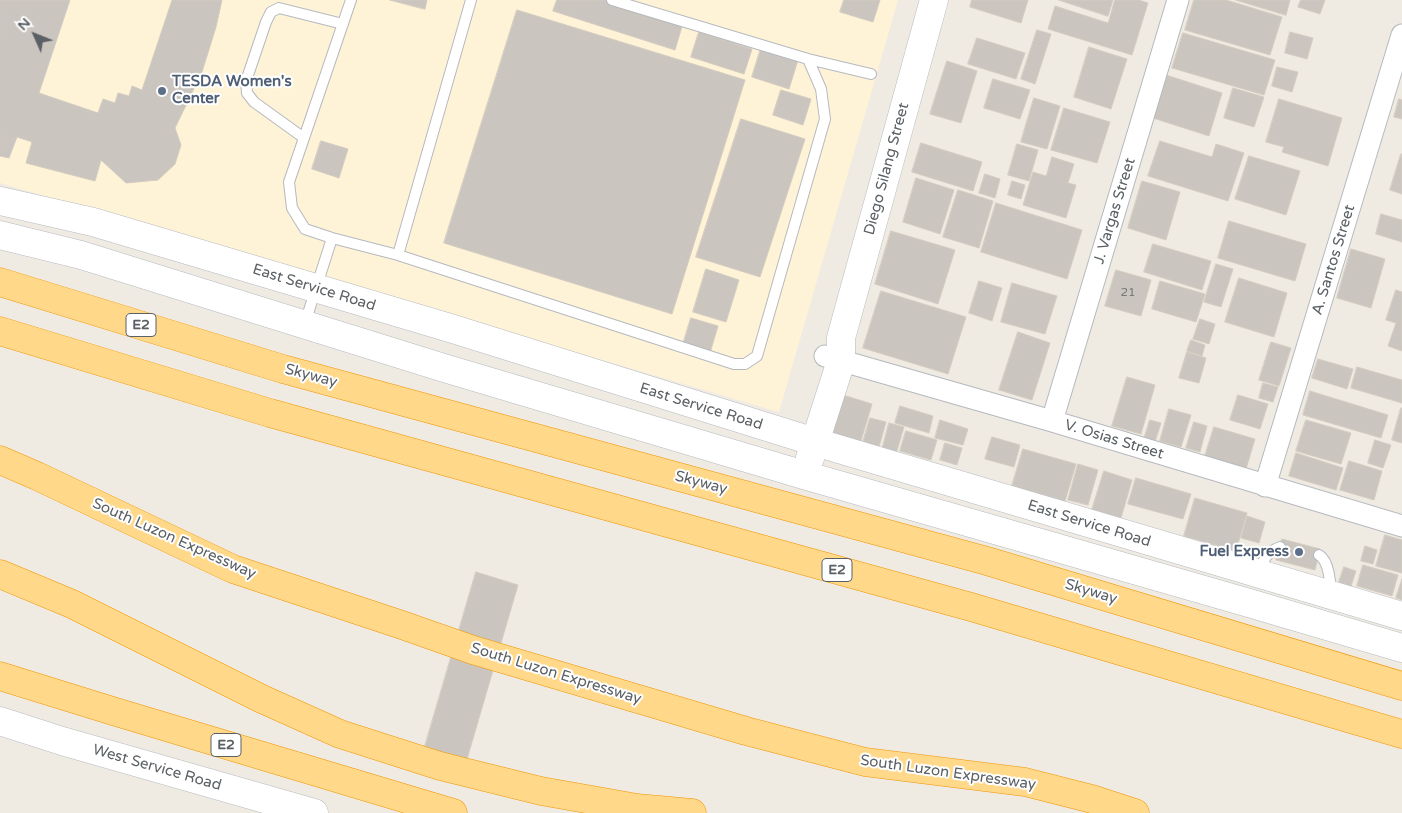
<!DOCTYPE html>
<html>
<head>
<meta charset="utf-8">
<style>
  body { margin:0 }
  #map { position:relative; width:1402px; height:813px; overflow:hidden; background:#efebe2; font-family:"Varela Round",sans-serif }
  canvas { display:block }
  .north { position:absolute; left:10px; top:10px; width:50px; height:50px; -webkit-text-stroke:4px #fff; paint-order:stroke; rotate:314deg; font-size:14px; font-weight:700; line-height:20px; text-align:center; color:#5b6064 }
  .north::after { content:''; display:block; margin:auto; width:18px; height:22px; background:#5b6064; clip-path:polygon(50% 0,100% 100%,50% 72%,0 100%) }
</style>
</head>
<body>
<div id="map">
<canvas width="1402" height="813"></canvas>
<div class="north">N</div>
</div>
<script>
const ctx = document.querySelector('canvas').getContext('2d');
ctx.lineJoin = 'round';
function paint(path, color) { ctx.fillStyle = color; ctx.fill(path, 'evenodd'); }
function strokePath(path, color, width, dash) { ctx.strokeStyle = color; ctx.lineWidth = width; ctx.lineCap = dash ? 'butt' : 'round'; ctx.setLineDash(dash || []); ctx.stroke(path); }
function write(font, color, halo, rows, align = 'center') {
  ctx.font = font + ' "Varela Round",sans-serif'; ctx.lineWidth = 4; ctx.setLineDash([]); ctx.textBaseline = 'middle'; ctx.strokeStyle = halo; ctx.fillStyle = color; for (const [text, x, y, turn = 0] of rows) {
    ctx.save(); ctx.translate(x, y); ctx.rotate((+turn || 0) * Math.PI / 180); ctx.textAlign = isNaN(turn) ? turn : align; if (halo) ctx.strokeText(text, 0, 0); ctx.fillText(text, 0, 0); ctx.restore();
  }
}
paint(new Path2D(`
  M0 0H898L779 412 0 183Z`), '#fff3d7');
const building = new Path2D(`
  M0 0H70L39 93 98 113 103 99 115 103 118 93 129 96 132 86 142 90 172 0H222L216 27 202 72 175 128 181 145 175 164 158 180 126 183 101 160 95 181 26 163 32 142 17 137 9 158 0 156Z
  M390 0H427L425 9Z
  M557 0H609L683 23 675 50 553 11Z
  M844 0H880L873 22 840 12Z
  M972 0H1028L1021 23 970 7Z
  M1059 0H1113L1108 16Z
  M1115 0H1139L1148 3 1132 55 1048 29 1055 6 1108 23Z
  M1194 0H1226L1282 17 1270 55 1185 30Z
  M1236 0H1290L1286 15Z
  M1301 0H1325L1320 14 1298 7Z
  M517 10 745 80 672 314 444 243Z
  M1037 30 1051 34 1035 84 1021 79Z
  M699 32 752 49 744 74 691 57Z
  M1290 32 1313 38 1307 59 1285 53Z
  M1183 33 1275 60 1264 95 1172 68Z
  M977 38 1025 53 1016 79 968 64Z
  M1089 47 1127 59 1111 109 1074 97Z
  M761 48 798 60 789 89 752 77Z
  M947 61 977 71 961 123 930 114Z
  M1277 67 1298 72 1292 92 1272 86Z
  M1166 75 1222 93 1209 136 1153 118Z
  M993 79 1030 90 1020 119 984 108Z
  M1233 88 1264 97 1254 127 1224 118Z
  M781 90 811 99 803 125 773 115Z
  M1034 98 1060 106 1047 149 1021 142Z
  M1279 99 1342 118 1328 166 1282 152 1284 147 1266 142Z
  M1399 99 1402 100V119L1394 117Z
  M1064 108 1110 122 1097 163 1051 150Z
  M741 119 805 139 760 277 696 257Z
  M321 141 348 149 339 178 312 169Z
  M1160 141 1212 157 1216 144 1244 153 1228 201 1148 176Z
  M921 143 982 162 973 191 912 172Z
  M1017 144 1038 150 1029 181 1008 175Z
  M1401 154H1402V194L1390 190Z
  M1249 156 1300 171 1286 215 1235 199Z
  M1052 157 1074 164 1068 183 1076 185 1066 218 1023 205 1033 172 1046 176Z
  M985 174 1000 179 995 198 979 193Z
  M916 178 954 190 940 234 903 222Z
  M1012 181 1025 185 1021 199 1008 195Z
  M1142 181 1180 192 1166 240 1128 228Z
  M958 190 993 201 979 248 943 237Z
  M996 203 1082 230 1067 279 981 252Z
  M1381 214 1402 220V242L1376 234Z
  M1229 221 1306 244 1295 281 1218 258Z
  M891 231 955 250 938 304 875 284Z
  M1153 244 1211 261 1202 290 1144 272Z
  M1351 249 1385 259 1371 308 1337 298Z
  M1216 264 1233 269 1221 307 1204 302Z
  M706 269 739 280 726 322 693 312Z
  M1116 270 1151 280 1141 316 1105 306Z
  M1239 278 1287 293 1274 337 1225 322Z
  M979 281 1002 288 992 321 969 313Z
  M1160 281 1205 294 1196 322 1152 309Z
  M1012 283 1057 296 1045 334 1001 322Z
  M1396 290 1402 292V351L1388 346 1396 323 1386 320Z
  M881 291 966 317 948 374 863 348Z
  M691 318 718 326 710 353 683 344Z
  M1200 319 1215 324 1209 344 1193 339Z
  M1018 332 1050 343 1032 400 999 390Z
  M1191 340 1205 345 1202 356 1187 351Z
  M1271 342 1291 348 1279 386 1259 380Z
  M1187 352 1206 358 1199 383 1179 378Z
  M1318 359 1353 369 1347 389 1312 378Z
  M1357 367 1402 380V403L1351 388Z
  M1127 377 1155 385 1141 434 1112 426Z
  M1263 383 1278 387 1273 402 1259 398Z
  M1310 391 1388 415 1381 438 1303 415Z
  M843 395 872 404 860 444 830 434Z
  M1238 395 1268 404 1260 429 1230 420Z
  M900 406 933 416 929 433 895 423Z
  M1401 408H1402V443L1392 440Z
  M1169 409 1191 415 1181 447 1160 441Z
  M870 418 886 422 879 447 863 442Z
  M940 420 968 429 963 445 935 438Z
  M1150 420 1161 423 1155 442 1144 439Z
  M1306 420 1351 433 1341 464 1296 451Z
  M1194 422 1207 426 1200 452 1186 448Z
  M889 423 904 427 896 454 882 450Z
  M1214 427 1255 439 1246 469 1205 456Z
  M906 431 937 440 931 460 900 451Z
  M992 437 1020 445 1014 467 985 459Z
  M1375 440 1391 445 1383 468 1368 463Z
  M945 443 962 448 957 465 940 460Z
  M1023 449 1076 464 1065 501 1012 486Z
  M1296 453 1343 468 1336 490 1289 476Z
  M1349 461 1382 471 1374 500 1340 490Z
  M1078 464 1098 470 1088 505 1068 500Z
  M1104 471 1132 480 1121 518 1092 510Z
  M1136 478 1191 494 1183 519 1128 504Z
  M1195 498 1247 513 1236 551 1184 536Z
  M1247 516 1265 522 1259 543 1241 538Z
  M1385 535 1402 540V573L1376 566Z
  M1282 539 1320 549 1315 570 1276 560Z
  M1365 546 1377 550 1373 564 1361 561Z
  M1363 565 1398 575 1392 596 1357 586Z
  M1344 567 1356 571 1351 586 1339 582Z
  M476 572 518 585 465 766 423 753Z
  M1402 579V600L1396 598Z`);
paint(building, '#cac5bf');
strokePath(building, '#d4ccc0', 1);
const lane = new Path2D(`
  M351 0 289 182 292 208 305 229 332 238 398 255 734 364H745L757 356 825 119 821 89 808 59
  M612 0 808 59 871 74
  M304 138 254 102 247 93 246 81 266 22 271 12 279 8 343 24
  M398 255 471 0
  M305 323 332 238
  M1319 555C1329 561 1331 583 1330 594
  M1258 572C1264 559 1267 552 1280 547`);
const street = new Path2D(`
  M825 356 1052 421 1402 526
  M1052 421 1178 0
  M1265 486 1402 35`);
const secondary = new Path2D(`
  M0 201 93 222 450 328 815 442 1402 616
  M0 235 81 255 444 368 804 475 1249 603 1402 648
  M810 458 841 361V338L934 0
  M0 721 62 741 314 813`);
const highway = new Path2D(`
  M0 282 283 369 987 561 1402 686
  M0 331 270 413 971 607 1402 734
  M0 460 37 476 233 569 402 625 473 650 746 731 865 762 1025 782 1092 799 1135 813
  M0 574 72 604 262 699 340 734 440 766 541 791 637 808 692 813
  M0 676 116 712 453 813`);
strokePath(lane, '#b5b9be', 12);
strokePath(street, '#b5b9be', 23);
strokePath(secondary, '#b6bac0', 29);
strokePath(highway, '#f19400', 29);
strokePath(lane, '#fff', 10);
strokePath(street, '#fff', 21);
strokePath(secondary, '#fff', 28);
strokePath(highway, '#ffd989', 28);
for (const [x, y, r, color] of [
  [162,91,5,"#5c6f8a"],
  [1299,552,5,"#5c6f8a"]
]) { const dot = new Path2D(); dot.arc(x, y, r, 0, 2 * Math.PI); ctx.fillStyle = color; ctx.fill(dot); strokePath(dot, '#fff', 2); }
write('12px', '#77797b', null, [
  ["21",1128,293]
]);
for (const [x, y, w] of [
  [141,325,30],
  [837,570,30],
  [226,745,30]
]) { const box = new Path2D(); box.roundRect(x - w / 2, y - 11.5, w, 23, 4); ctx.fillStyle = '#fff'; ctx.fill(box); strokePath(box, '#5b6064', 1); }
write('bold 14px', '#5b6064', null, [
  ["E2",141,325],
  ["E2",837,570],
  ["E2",226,745]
]);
write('bold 15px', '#4e5e75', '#fff', [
  ["TESDA Women's",172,82],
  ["Center",172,99],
  ["Fuel Express",1289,552,"right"]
], 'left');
write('15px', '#5b6064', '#fff', [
  ["Diego Silang Street",887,169,-75],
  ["J. Vargas Street",1115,211,-73],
  ["A. Santos Street",1334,260,-73],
  ["East Service Road",314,288,17],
  ["Skyway",311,376,15],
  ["East Service Road",701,407,17],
  ["V. Osias Street",1114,440,17],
  ["Skyway",701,483,15],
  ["East Service Road",1089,524,17],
  ["South Luzon Expressway",174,539,24],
  ["Skyway",1091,592,17],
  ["South Luzon Expressway",556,674,17],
  ["West Service Road",157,768,16],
  ["South Luzon Expressway",948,773,8]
]);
</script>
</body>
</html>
